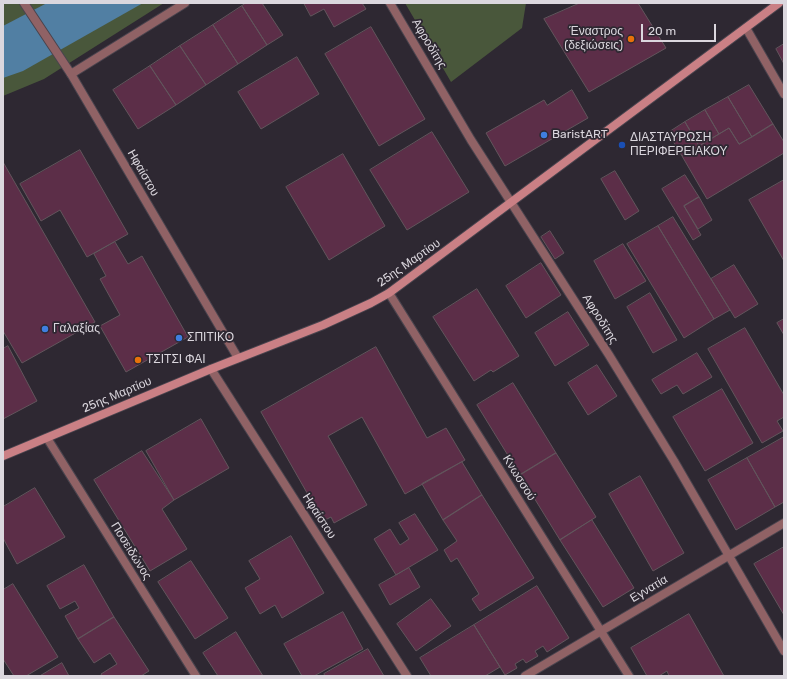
<!DOCTYPE html>
<html>
<head>
<meta charset="utf-8">
<style>
  body { margin:0 }
  #map { position:relative; width:787px; height:679px; overflow:hidden; background:#2e2832; font-family:Rubik,sans-serif }
  canvas { display:block }
  .frame { position:absolute; inset:0; border:4px solid #dbd7de; pointer-events:none }
  .scale { position:absolute; left:641px; top:24px; width:75px; height:18px; box-sizing:border-box; border:2px solid #dbd7de; border-top:0; padding-left:5px; font-size:12px; line-height:14px; white-space:nowrap; color:#dbd7de; -webkit-text-stroke:3px #2e2832; paint-order:stroke }
</style>
</head>
<body>
<div id="map">
<canvas width="787" height="679"></canvas>
<div class="frame"></div>
<div class="scale">20 m</div>
</div>
<script>
const ctx = document.querySelector('canvas').getContext('2d');
ctx.lineJoin = 'round';
function paint(path, color) { ctx.fillStyle = color; ctx.fill(path, 'evenodd'); }
function strokePath(path, color, width, dash) { ctx.strokeStyle = color; ctx.lineWidth = width; ctx.lineCap = dash ? 'butt' : 'round'; ctx.setLineDash(dash || []); ctx.stroke(path); }
function write(font, color, halo, rows, align = 'center') {
  ctx.font = font + ' Rubik,sans-serif'; ctx.lineWidth = 3.5; ctx.setLineDash([]); ctx.textBaseline = 'middle'; ctx.strokeStyle = halo; ctx.fillStyle = color; for (const [text, x, y, turn = 0] of rows) {
    ctx.save(); ctx.translate(x, y); ctx.rotate((+turn || 0) * Math.PI / 180); ctx.textAlign = isNaN(turn) ? turn : align; if (halo) ctx.strokeText(text, 0, 0); ctx.fillText(text, 0, 0); ctx.restore();
  }
}
paint(new Path2D(`
  M3 3H164L44 79 3 96Z
  M405 3H526L522 28 451 82Z`), '#49573b');
paint(new Path2D(`
  M47 3H143L23 71 3 78V26Z`), '#517fa3');
const building = new Path2D(`
  M246 3H262L283 35 267 45 242 6Z
  M304 3H362L366 9 334 27 324 9 311 16Z
  M580 3H638L666 48 589 92 544 19Z
  M242 6 267 45 238 64 213 25Z
  M213 25 238 64 206 85 180 46Z
  M371 27 425 119 379 146 325 54Z
  M784 44V64L776 49Z
  M180 46 206 85 176 105 150 66Z
  M297 57 319 94 261 129 238 92Z
  M150 66 176 105 138 129 113 90Z
  M749 85 773 124 752 137 728 97Z
  M572 90 588 118 505 166 486 133 544 100 547 105Z
  M728 97 752 137 739 144 729 128 719 134 705 110Z
  M705 110 719 134 699 146 685 122Z
  M685 122 699 146 682 156 668 133Z
  M773 124 784 142V153L707 199 682 156 729 128 739 144Z
  M432 132 469 192 407 230 370 170Z
  M80 150 128 234 87 257 60 210 41 221 20 184Z
  M343 154 385 226 329 260 286 187Z
  M3 162 95 322 22 363 3 331Z
  M615 171 639 211 625 220 601 179Z
  M685 175 699 197 684 206 701 235 693 240 662 189Z
  M784 180V261L749 200Z
  M699 197 712 220 698 229 684 206Z
  M673 217 730 310 714 319 658 226Z
  M658 226 714 319 684 338 627 244Z
  M550 231 564 253 555 259 541 237Z
  M115 242 128 264 142 256 188 337 126 372 100 326 120 315 100 279 106 276 94 254Z
  M623 244 646 281 615 299 594 261Z
  M541 263 561 295 526 318 506 286Z
  M734 265 758 304 735 318 711 279Z
  M477 289 519 356 493 372 491 370 474 381 433 317Z
  M650 293 677 340 653 353 627 307Z
  M568 312 589 345 555 366 535 333Z
  M784 319V335L777 323Z
  M745 328 784 395V417L777 421 783 431 762 443 708 349Z
  M8 346 37 401 3 419V349Z
  M376 347 427 438 446 428 465 460 405 494 362 417 328 436 367 505 334 523 331 517 323 521 261 412Z
  M697 353 712 377 683 394 677 385 661 394 652 380Z
  M597 365 617 396 588 415 568 383Z
  M513 383 556 453 520 475 477 405Z
  M722 389 753 443 705 471 673 417Z
  M201 419 229 468 174 500 146 451Z
  M784 437V502L775 507 747 458Z
  M142 451 174 500 162 509 187 549 150 571 94 480Z
  M556 453 596 517 560 540 520 475Z
  M747 458 775 507 736 530 708 480Z
  M462 462 482 495 443 520 422 484Z
  M640 476 684 553 653 571 609 494Z
  M35 488 65 537 17 564 3 538V507Z
  M482 495 534 578 480 611 472 599 479 594 457 558 451 562 444 550 457 541 443 520Z
  M415 514 438 550 396 575 374 539 390 529 400 545 409 539 399 523Z
  M592 520 634 588 603 607 560 540Z
  M291 536 324 593 282 618 275 605 260 614 245 588 260 579 249 561Z
  M784 547V615L754 564Z
  M191 561 228 618 195 639 158 582Z
  M84 565 114 617 78 639 65 616 79 608 75 601 60 609 47 586Z
  M409 568 420 587 390 605 379 585Z
  M13 584 58 657 26 676H14L3 659V590Z
  M537 586 569 638 547 652 543 646 535 651 538 656 526 663 523 659 515 664 517 668 505 675 474 625Z
  M431 599 451 626 416 651 397 624Z
  M343 612 363 649 314 676H302L284 644Z
  M689 614 724 676H669L667 671 659 676H647L631 648Z
  M114 617 149 671 141 676H102L101 674 117 664 110 653 94 663 78 639Z
  M474 625 500 667 485 676H431L420 658Z
  M236 632 263 676H218L203 653Z
  M368 649 384 676H325L324 674Z
  M62 663 69 676H40Z`);
paint(building, '#5c2e48');
strokePath(building, '#62555c', 1);
const minor = new Path2D(`
  M390 3 471 140 609 355 674 461 784 651
  M746 28 784 94
  M71 74 185 3
  M389 293 629 676
  M211 369 407 676
  M525 676 784 523`);
const tertiary = new Path2D(`
  M24 3 71 74 238 358
  M47 438 196 676`);
const secondary = new Path2D(`
  M3 456 211 369 323 325 371 303 389 293 779 3`);
strokePath(minor, '#4a444e', 10);
strokePath(tertiary, '#4a444e', 10);
strokePath(secondary, '#4a444e', 10);
strokePath(minor, '#906265', 8);
strokePath(tertiary, '#906265', 8);
strokePath(secondary, '#ca8085', 8);
for (const [x, y, r, color] of [
  [631,39,4,"#e8710a"],
  [544,135,4,"#3f7fe0"],
  [622,145,4,"#1a4fb4"],
  [45,329,4,"#3f7fe0"],
  [179,338,4,"#3f7fe0"],
  [138,360,4,"#e8710a"]
]) { const dot = new Path2D(); dot.arc(x, y, r, 0, 2 * Math.PI); ctx.fillStyle = color; ctx.fill(dot); strokePath(dot, '#2e2832', 1.5); }
write('12px', '#dbd7de', '#2e2832', [
  ["Έναστρος",623,32,"right"],
  ["(δεξιώσεις)",623,46,"right"],
  ["BaristART",552,135],
  ["ΔΙΑΣΤΑΥΡΩΣΗ",630,138],
  ["ΠΕΡΙΦΕΡΕΙΑΚΟΥ",630,152],
  ["Γαλαξίας",53,329],
  ["ΣΠΙΤΙΚΟ",187,338],
  ["ΤΣΙΤΣΙ ΦΑΙ",146,360]
], 'left');
write('12px', '#dbd7de', '#2e2832', [
  ["Αφροδίτης",429,44,59],
  ["Ηφαίστου",143,173,60],
  ["25ης Μαρτίου",409,263,-35],
  ["Αφροδίτης",600,319,58],
  ["25ης Μαρτίου",117,395,-23],
  ["Κνωσσού",519,478,58],
  ["Ηφαίστου",319,516,57],
  ["Ποσειδώνος",131,551,58],
  ["Εγνατία",649,589,-31]
]);
</script>
</body>
</html>
